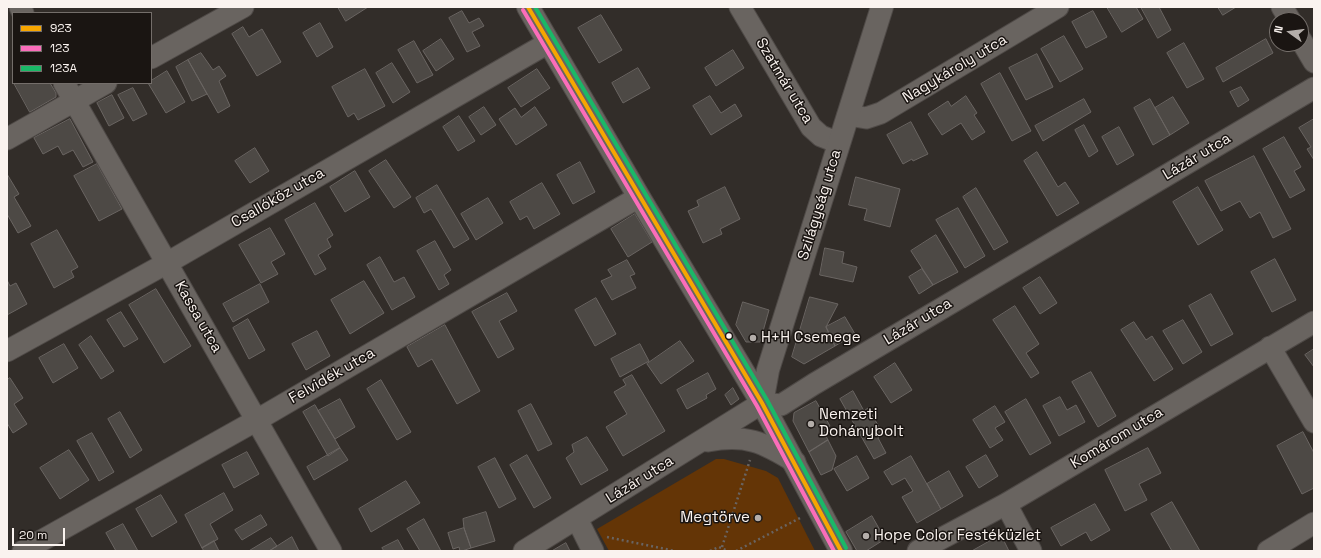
<!DOCTYPE html>
<html>
<head>
<meta charset="utf-8">
<style>
  body { margin:0 }
  #map { position:relative; width:1321px; height:558px; overflow:hidden; background:#322d29; font-family:"Space Grotesk",sans-serif }
  canvas { display:block }
  .frame { position:absolute; inset:0; border:8px solid #faf3ef; pointer-events:none }
  .legend { position:absolute; left:12px; top:12px; width:140px; height:72px; box-sizing:border-box; background:#1a1512; border:1px solid #746e6a; margin:0; padding:5px 7px; list-style:none; font-size:12px; color:#faf3ef }
  .legend li { display:flex; align-items:center; gap:8px; height:20px }
  .legend b { width:20px; border:1px solid #746e6a }
  .north { position:absolute; left:1269px; top:12px; width:40px; height:40px; box-sizing:border-box; background:#1a1512; border:1px solid #746e6a; border-radius:50%; rotate:284deg; font-size:11px; font-weight:700; line-height:16px; text-align:center; color:#faf3ef }
  .north::after { content:''; display:block; margin:auto; width:14px; height:18px; background:#b4aeaa; clip-path:polygon(50% 0,100% 100%,50% 72%,0 100%) }
  .scale { position:absolute; left:12px; top:528px; width:53px; height:18px; box-sizing:border-box; border:2px solid #faf3ef; border-top:0; padding-left:5px; font-size:12px; line-height:14px; white-space:nowrap; color:#faf3ef; -webkit-text-stroke:3px #1a1512; paint-order:stroke }
</style>
</head>
<body>
<div id="map">
<canvas width="1321" height="558"></canvas>
<div class="frame"></div>
<ul class="legend">
<li><b style="height:5px;background:#f7a600"></b>923</li>
<li><b style="height:5px;background:#fb6dba"></b>123</li>
<li><b style="height:5px;background:#1ab867"></b>123A</li>
</ul>
<div class="north">N</div>
<div class="scale">20 m</div>
</div>
<script>
const ctx = document.querySelector('canvas').getContext('2d');
ctx.lineJoin = 'round';
function paint(path, color) { ctx.fillStyle = color; ctx.fill(path, 'evenodd'); }
function strokePath(path, color, width, dash) { ctx.strokeStyle = color; ctx.lineWidth = width; ctx.lineCap = dash ? 'butt' : 'round'; ctx.setLineDash(dash || []); ctx.stroke(path); }
function write(font, color, halo, rows, align = 'center') {
  ctx.font = font + ' "Space Grotesk",sans-serif'; ctx.lineWidth = 3; ctx.setLineDash([]); ctx.textBaseline = 'middle'; ctx.strokeStyle = halo; ctx.fillStyle = color; for (const [text, x, y, turn = 0] of rows) {
    ctx.save(); ctx.translate(x, y); ctx.rotate((+turn || 0) * Math.PI / 180); ctx.textAlign = isNaN(turn) ? turn : align; if (halo) ctx.strokeText(text, 0, 0); ctx.fillText(text, 0, 0); ctx.restore();
  }
}
paint(new Path2D(`
  M716 459H724L766 471 778 478 815 551H609L597 529Z`), '#643506');
const building = new Path2D(`
  M338 7H368L346 21Z
  M1107 7H1136L1143 19 1122 32Z
  M1141 7H1159L1171 30 1158 38Z
  M1218 7H1236L1223 15Z
  M462 11 469 23 479 18 484 26 472 32 480 46 467 52 449 18Z
  M1093 11 1107 37 1086 48 1072 22Z
  M601 15 622 50 599 63 578 28Z
  M320 23 333 47 317 57 303 33Z
  M243 27 249 37 262 29 281 62 257 76 232 34Z
  M1064 36 1083 69 1060 82 1041 49Z
  M441 39 454 59 436 71 423 51Z
  M1266 39 1273 53 1223 82 1216 68Z
  M414 41 433 75 417 83 398 50Z
  M1184 43 1204 79 1187 88 1167 53Z
  M733 50 744 68 716 86 705 68Z
  M201 53 213 70 219 66 226 76 219 81 230 106 218 113 188 60Z
  M1037 54 1053 87 1026 100 1009 68Z
  M188 60 207 94 192 101 176 67Z
  M392 63 410 92 393 103 376 73Z
  M638 68 650 88 623 103 612 83Z
  M365 69 385 106 358 120 354 113 348 117 332 87Z
  M537 69 550 88 521 107 508 88Z
  M167 71 185 102 166 113 148 83H151V81Z
  M1000 73 1031 131 1012 141 981 84Z
  M14 83H50L56 93V97L30 112Z
  M1241 87 1249 100 1238 107 1230 92Z
  M133 88 147 114 133 121 118 95Z
  M112 95 124 118 109 126 97 103Z
  M710 96 721 113 735 104 742 116 711 135 693 106Z
  M966 96 977 113 974 115 985 132 972 140 961 123 942 135 928 114 948 101 951 106Z
  M1173 97 1189 123 1170 135 1155 108Z
  M1084 99 1091 112 1043 141 1035 126Z
  M1150 99 1170 135 1153 145 1134 108Z
  M484 107 496 125 481 135 469 117Z
  M535 107 547 125 516 145 499 119 515 108 521 117Z
  M459 116 475 141 458 151 443 127Z
  M70 119 93 162 83 167 73 150 63 155 58 146 43 154 34 138Z
  M1314 119V160L1307 149 1311 147 1299 128Z
  M911 122 928 154 913 161 912 159 903 164 887 135Z
  M1084 125 1098 151 1089 157 1075 130Z
  M1119 127 1134 155 1117 165 1102 137Z
  M1284 137 1301 167 1294 171 1305 190 1290 198 1263 149Z
  M255 148 269 171 250 183 235 161Z
  M1037 152 1058 187 1065 182 1079 203 1057 216 1024 161Z
  M1254 156 1291 229 1273 238 1260 212 1250 218 1240 201 1221 211 1205 181Z
  M386 160 411 197 394 208 369 171Z
  M580 162 595 192 573 204 557 175Z
  M97 164 122 209 99 221 74 176Z
  M355 171 370 197 345 212 330 187Z
  M7 174 19 194 14 197 31 226 18 233 7 214Z
  M856 177 900 189 890 227 864 220 867 209 849 205Z
  M542 183 560 214 534 229 527 216 520 220 510 202Z
  M437 185 469 239 454 248 431 209 424 213 416 198Z
  M725 187 740 219 720 229 722 234 703 243 688 211 699 206 697 201Z
  M1198 187 1223 230 1198 245 1173 202Z
  M976 188 1008 242 994 250 963 197Z
  M488 198 503 223 476 240 461 214Z
  M315 203 333 235 327 239 331 247 318 255 326 269 315 275 285 220Z
  M958 208 985 256 965 268 936 220Z
  M635 214 652 242 628 257 611 229Z
  M270 228 285 254 271 262 278 274 261 283 239 245Z
  M57 230 78 267 71 271 74 277 54 288 31 244Z
  M936 235 958 272 933 285 911 251Z
  M435 241 451 270 444 275 449 284 439 290 417 251Z
  M825 248 844 252 842 263 857 267 853 282 820 275Z
  M380 257 394 282 404 277 415 297 392 310 367 265Z
  M1275 259 1296 300 1272 312 1251 272Z
  M627 260 635 274 630 276 636 288 612 300 601 281 612 276 608 270Z
  M922 269 933 285 919 294 909 277Z
  M1040 277 1057 303 1040 314 1023 288Z
  M7 280 10 286 16 283 27 304 7 315Z
  M364 281 384 313 350 334 331 300Z
  M260 284 269 302 233 322 223 304Z
  M156 289 191 346 164 363 129 305Z
  M507 293 517 311 499 321 514 349 498 358 472 312Z
  M1211 294 1233 334 1211 346 1189 306Z
  M810 297 838 304 826 327 835 346 804 364 792 357Z
  M596 298 616 334 595 346 575 310Z
  M743 302 769 310 760 342H746L736 325Z
  M1015 306 1039 344 1026 353 1039 373 1031 378 993 320Z
  M121 312 138 339 124 347 107 320Z
  M845 317 855 334 835 346 826 327Z
  M248 319 265 350 249 359 233 328Z
  M1183 320 1202 352 1183 364 1163 331Z
  M1134 322 1146 340 1152 336 1173 369 1154 381 1121 330Z
  M445 325 480 391 457 404 432 359 418 367 407 347Z
  M317 331 330 356 306 370 292 344Z
  M91 336 114 371 101 379 79 345Z
  M680 341 694 361 661 384 647 364Z
  M64 344 78 368 53 383 39 358Z
  M640 344 649 361 620 377 611 359Z
  M1314 349V367L1305 355Z
  M895 363 912 390 891 403 874 377Z
  M1091 372 1116 416 1098 427 1072 382Z
  M708 373 716 389 706 395 707 398 687 409 677 390Z
  M632 375 665 431 623 456 606 427 627 414 614 392 626 385 623 380Z
  M10 378 23 398 14 404 27 424 13 433 7 423V380Z
  M381 380 411 432 397 440 367 389Z
  M733 388 739 399 731 405 725 395Z
  M853 391 864 411 868 408 882 432 878 438 886 453 874 459 840 399Z
  M1060 397 1067 410 1076 405 1085 422 1059 436 1043 406Z
  M340 399 355 427 335 439 318 411Z
  M1026 399 1051 443 1030 455 1005 412Z
  M816 401 830 426 823 430 828 440 809 452 793 421 794 413Z
  M531 404 552 444 538 451 518 411Z
  M315 405 340 448 328 456 303 412Z
  M995 406 1005 422 995 428 1003 440 990 448 973 420Z
  M120 412 142 450 130 458 108 419Z
  M1303 432 1314 453V488L1302 494 1277 446Z
  M92 433 114 472 99 481 77 441Z
  M587 437 608 470 581 485 566 458 574 452 572 445Z
  M828 440 836 456 832 470 821 475 809 452Z
  M340 448 348 460 314 480 307 467Z
  M1148 448 1161 473 1139 484 1147 500 1125 511 1105 470Z
  M69 450 89 480 60 499 40 468Z
  M247 452 259 474 234 488 222 465Z
  M527 455 551 498 534 508 510 465Z
  M986 455 998 476 979 488 966 467Z
  M857 456 869 478 847 491 834 469Z
  M911 456 941 509 917 523 902 497 913 491 905 478 892 485 884 472Z
  M495 458 516 499 499 508 478 467Z
  M949 471 963 496 941 509 927 484Z
  M406 481 420 503 371 532 359 509Z
  M224 493 233 510 210 524 218 539 202 548 185 515Z
  M161 495 177 522 152 537 136 509Z
  M1172 502 1200 551H1172L1151 514Z
  M1095 504 1110 530 1091 541 1086 532 1061 546 1051 528Z
  M486 512 495 541 471 548 464 528 463 519Z
  M261 515 267 525 242 540 235 530Z
  M872 516 885 539 866 551H857L846 532Z
  M424 519 441 551H420L407 529Z
  M123 524 138 551H116L106 533Z
  M464 528 471 548 462 551H460L459 547 453 549 448 533Z
  M1001 535 1009 551H972Z
  M292 537 299 551H269L277 546Z
  M271 538 277 546 269 551H249Z
  M398 540 404 551H384L382 548Z
  M214 541 219 551H204L202 548Z
  M566 543 570 551H552Z`);
paint(building, '#4d4945');
strokePath(building, '#6a6562', 1);
const minor = new Path2D(`
  M20 7 23 13
  M740 7 811 127 821 136 839 143
  M1282 7 1290 20
  M1301 40 1314 62
  M151 58 243 7
  M64 83 331 551
  M848 115 866 118 881 113 1058 7
  M7 139 106 83
  M1270 347 1314 422
  M7 351 167 263 548 43
  M708 441C746 434 763 442 795 462
  M1006 504 1031 551
  M577 519 593 551
  M23 551 257 420 639 197
  M524 551 762 403 781 405 814 384 1314 88
  M918 551 1006 504 1314 322
  M1268 551 1314 523`);
const tertiary = new Path2D(`
  M528 7 639 197 762 403 841 551
  M762 403 768 370 882 7`);
strokePath(minor, '#4f4a47', 23);
strokePath(tertiary, '#4f4a47', 24);
strokePath(new Path2D(`
  M607 537 675 551
  M722 547 750 460
  M710 551 719 547 728 551
  M736 551 802 517`), '#696462', 2.5, [2, 3]);
strokePath(minor, '#696460', 21);
strokePath(tertiary, '#696460', 22);
strokePath(new Path2D(`
  M528 7 762 403 841 551`), '#f7a600', 4);
strokePath(new Path2D(`
  M523 10 757 406 834 551`), '#fb6dba', 4);
strokePath(new Path2D(`
  M535 7 767 400 846 548`), '#1ab867', 4);
for (const [x, y, r, color] of [
  [729,336,3.5,"#faf3ef"],
  [753,338,4,"#b4aeaa"],
  [811,424,4,"#b4aeaa"],
  [758,518,4,"#b4aeaa"],
  [866,536,4,"#b4aeaa"]
]) { const dot = new Path2D(); dot.arc(x, y, r, 0, 2 * Math.PI); ctx.fillStyle = color; ctx.fill(dot); strokePath(dot, '#1a1512', 1.5); }
write('15px', '#faf3ef', '#1a1512', [
  ["Nagykároly utca",955,69,-31],
  ["Szatmár utca",784,81,59],
  ["Lázár utca",1197,157,-31],
  ["Csallóköz utca",278,198,-30],
  ["Szilágyság utca",820,205,-73],
  ["Kassa utca",198,317,60],
  ["Lázár utca",918,322,-31],
  ["Felvidék utca",332,376,-30],
  ["Komárom utca",1117,438,-31],
  ["Lázár utca",640,480,-32]
]);
write('15px', '#faf3ef', '#1a1512', [
  ["H+H Csemege",761,338],
  ["Nemzeti",819,415],
  ["Dohánybolt",819,432],
  ["Megtörve",750,518,"right"],
  ["Hope Color Festéküzlet",874,536]
], 'left');
</script>
</body>
</html>
